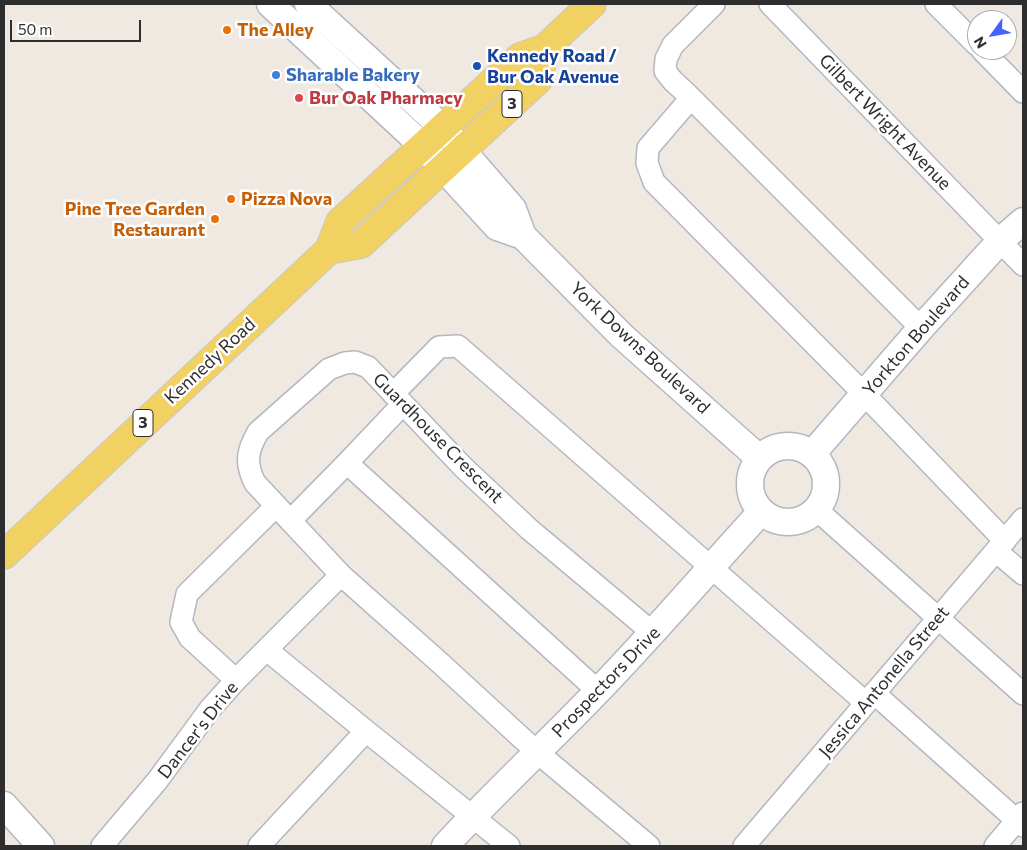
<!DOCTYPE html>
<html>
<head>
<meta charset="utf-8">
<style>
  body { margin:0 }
  #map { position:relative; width:1027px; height:850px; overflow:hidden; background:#efe9e1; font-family:Commissioner,sans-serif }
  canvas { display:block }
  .frame { position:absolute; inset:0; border:5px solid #2e2e2e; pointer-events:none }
  .north { position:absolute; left:967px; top:10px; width:50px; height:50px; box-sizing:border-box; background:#fff; border:1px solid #ababab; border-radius:50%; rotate:238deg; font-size:14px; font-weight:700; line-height:20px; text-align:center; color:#2e2e2e }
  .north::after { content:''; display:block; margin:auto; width:18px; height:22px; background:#4264fb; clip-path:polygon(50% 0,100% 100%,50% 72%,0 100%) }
  .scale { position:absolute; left:10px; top:20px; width:131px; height:22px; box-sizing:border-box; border:2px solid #2e2e2e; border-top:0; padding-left:6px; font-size:15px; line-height:18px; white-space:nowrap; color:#2e2e2e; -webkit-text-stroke:4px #fff; paint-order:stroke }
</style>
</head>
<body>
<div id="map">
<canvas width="1027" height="850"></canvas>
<div class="frame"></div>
<div class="north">N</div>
<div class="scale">50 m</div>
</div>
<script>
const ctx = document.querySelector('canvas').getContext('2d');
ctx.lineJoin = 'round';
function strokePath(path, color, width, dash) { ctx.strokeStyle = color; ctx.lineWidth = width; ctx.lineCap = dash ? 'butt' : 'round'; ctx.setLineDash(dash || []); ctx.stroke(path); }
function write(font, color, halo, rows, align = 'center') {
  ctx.font = font + ' Commissioner,sans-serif'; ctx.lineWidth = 5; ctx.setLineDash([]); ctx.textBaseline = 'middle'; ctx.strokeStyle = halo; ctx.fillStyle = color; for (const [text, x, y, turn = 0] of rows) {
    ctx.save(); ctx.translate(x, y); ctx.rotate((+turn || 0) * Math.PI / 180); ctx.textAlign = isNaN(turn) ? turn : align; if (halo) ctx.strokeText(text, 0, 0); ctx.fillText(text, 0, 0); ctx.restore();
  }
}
const minor = new Path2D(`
  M714 4 673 45 666 59 665 71 673 81 686 93 921 328
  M770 4 1023 265
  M936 4 977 45
  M982 50 1023 92
  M691 98 648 148 647 163 654 182 864 394 1005 541
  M393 394 439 347 458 346 866 703
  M347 463 598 691
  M817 510 1023 694
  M290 521 347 463 403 404
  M996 551 1023 574
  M267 650 366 731 509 846
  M236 680 190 638 181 622 187 594 276 506
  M874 693 1023 826
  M102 846 157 781 210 709 236 680 341 575
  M259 846 366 731
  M649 846 538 753 439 662 341 575 255 483C245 463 247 451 258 432L329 369 345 363 355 362 368 367 463 467 529 529 653 633
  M744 846 1023 519
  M995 846 1023 813`);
const tertiary = new Path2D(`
  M270 4 423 146 497 227 523 236
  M308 4 443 128 513 209 523 236 622 336 759 458
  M750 484a38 38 0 1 1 76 0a38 38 0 1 1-76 0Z
  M812 454 921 328 1000 241 1023 221
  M4 805 41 846
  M445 846C494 793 547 744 597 692 653 634 706 572 761 512`);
const primary = new Path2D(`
  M329 250 361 244 538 80 545 48
  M4 555 329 250 340 222 520 57 545 48 592 4`);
strokePath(minor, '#b4b7c1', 24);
strokePath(tertiary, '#b4b7c1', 29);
strokePath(primary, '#c9c9c9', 30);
strokePath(minor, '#fff', 21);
strokePath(tertiary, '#fff', 26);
strokePath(primary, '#f2d163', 28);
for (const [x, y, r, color] of [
  [227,30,5,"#e8710a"],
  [477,66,5,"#1a4fb4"],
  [276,75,5,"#3f7fe0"],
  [299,98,5,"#e0444e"],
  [231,199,5,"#e8710a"],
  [215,219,5,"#e8710a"]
]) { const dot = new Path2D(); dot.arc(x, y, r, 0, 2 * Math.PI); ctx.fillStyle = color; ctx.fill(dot); strokePath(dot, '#fff', 2); }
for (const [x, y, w] of [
  [512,104,20],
  [143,423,20]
]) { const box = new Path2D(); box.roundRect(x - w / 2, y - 13.5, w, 27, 4); ctx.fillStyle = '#fff'; ctx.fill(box); strokePath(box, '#2e2e2e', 1); }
write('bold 16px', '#2e2e2e', null, [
  ["3",512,104],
  ["3",143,423]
]);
write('bold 18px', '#c56008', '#fff', [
  ["The Alley",237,30],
  ["Pizza Nova",241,199],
  ["Pine Tree Garden",205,209,"right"],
  ["Restaurant",205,230,"right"]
], 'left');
write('bold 18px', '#164399', '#fff', [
  ["Kennedy Road /",487,56],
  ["Bur Oak Avenue",487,77]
], 'left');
write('bold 18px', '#366cbe', '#fff', [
  ["Sharable Bakery",286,75]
], 'left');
write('bold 18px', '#be3a42', '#fff', [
  ["Bur Oak Pharmacy",309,98]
], 'left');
write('18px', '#2e2e2e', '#fff', [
  ["Gilbert Wright Avenue",885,122,46],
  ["Yorkton Boulevard",916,336,-49],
  ["York Downs Boulevard",640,348,43],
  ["Kennedy Road",210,361,-43],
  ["Guardhouse Crescent",438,438,45],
  ["Prospectors Drive",606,682,-46],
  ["Jessica Antonella Street",884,682,-50],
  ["Dancer's Drive",198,730,-52]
]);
</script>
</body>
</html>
